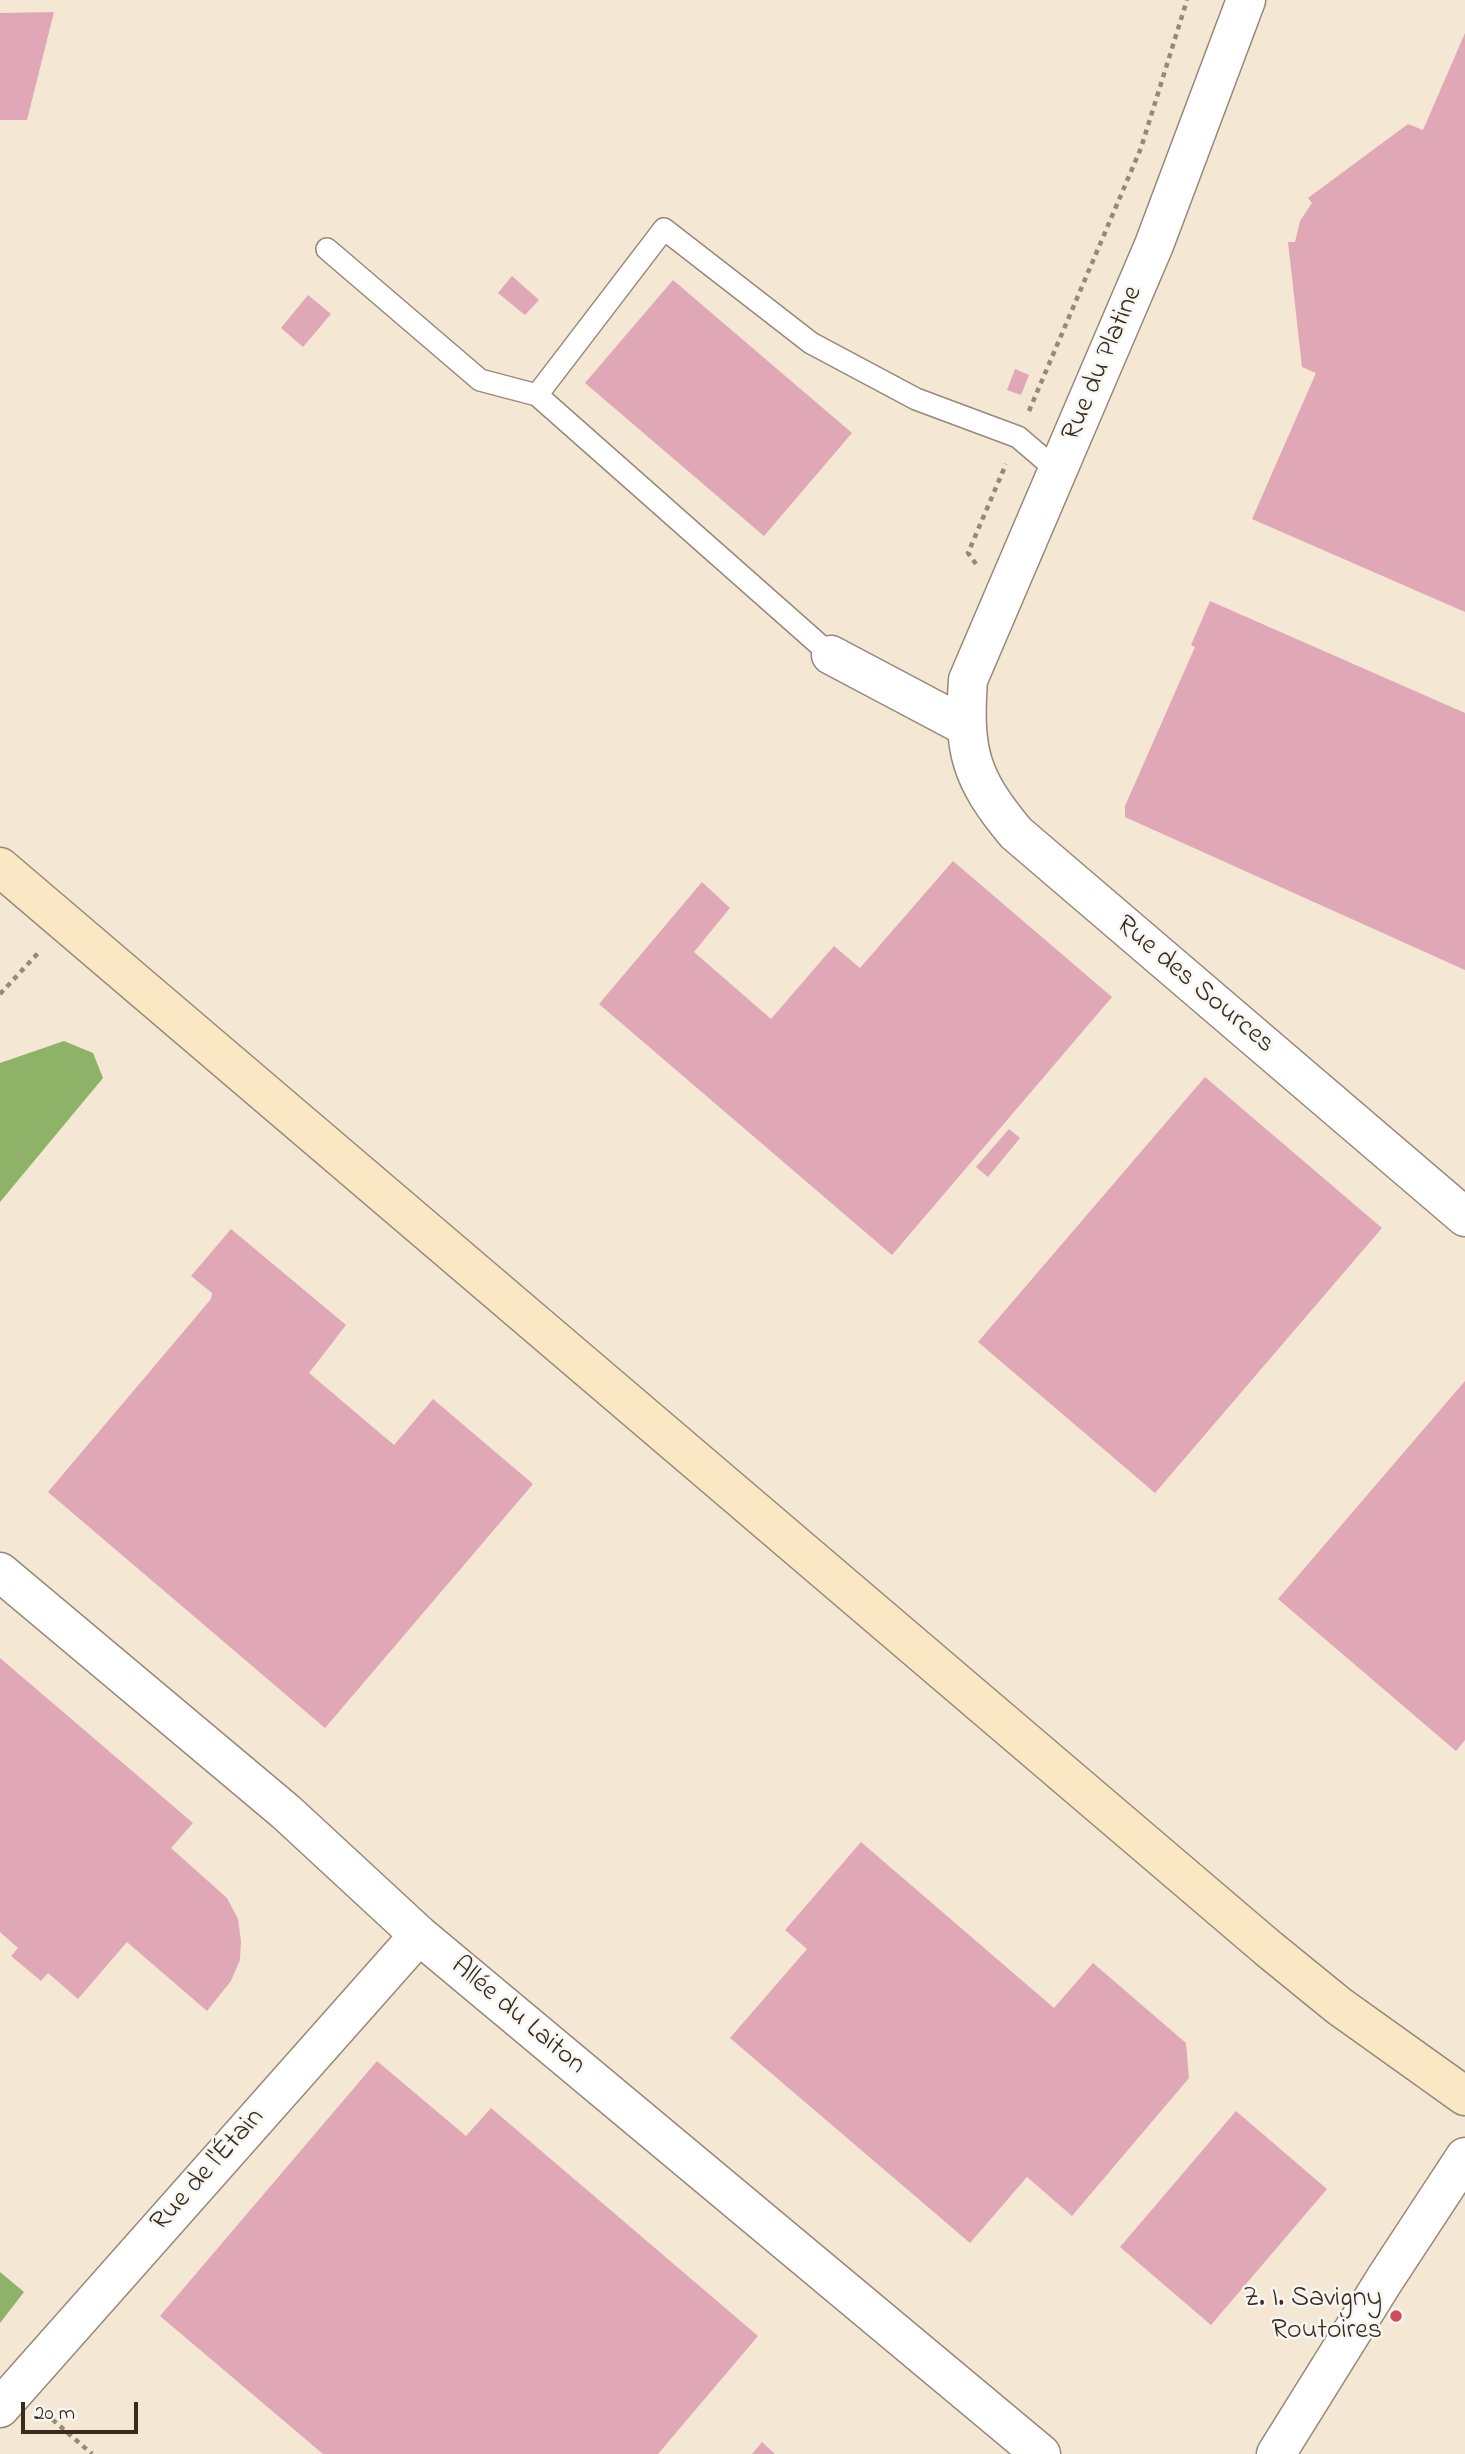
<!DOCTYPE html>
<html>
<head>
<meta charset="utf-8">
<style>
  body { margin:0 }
  #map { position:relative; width:1465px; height:2454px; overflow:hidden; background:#f4e7d4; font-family:"Indie Flower",sans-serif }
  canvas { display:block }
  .scale { position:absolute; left:21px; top:2402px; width:117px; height:32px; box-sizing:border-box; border:4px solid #3b2a1e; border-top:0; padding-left:9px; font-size:21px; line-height:24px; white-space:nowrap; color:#3b2a1e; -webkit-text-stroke:5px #f6f6f2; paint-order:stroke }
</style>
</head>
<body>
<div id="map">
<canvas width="1465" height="2454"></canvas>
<div class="scale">20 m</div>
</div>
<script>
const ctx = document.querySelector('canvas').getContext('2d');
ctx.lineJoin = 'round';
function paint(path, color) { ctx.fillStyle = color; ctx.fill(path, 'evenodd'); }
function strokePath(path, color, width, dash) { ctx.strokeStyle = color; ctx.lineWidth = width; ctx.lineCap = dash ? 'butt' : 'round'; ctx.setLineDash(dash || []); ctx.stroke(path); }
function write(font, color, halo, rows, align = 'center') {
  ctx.font = font + ' "Indie Flower",sans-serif'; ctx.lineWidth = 5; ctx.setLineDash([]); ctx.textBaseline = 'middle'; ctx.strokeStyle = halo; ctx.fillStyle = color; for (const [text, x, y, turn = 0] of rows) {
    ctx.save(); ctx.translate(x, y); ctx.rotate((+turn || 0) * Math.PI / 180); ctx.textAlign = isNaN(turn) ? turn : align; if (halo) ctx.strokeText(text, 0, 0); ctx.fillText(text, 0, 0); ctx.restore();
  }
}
paint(new Path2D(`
  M64 1041 93 1053 103 1078 0 1202V1063Z
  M0 2272 24 2292 0 2323Z`), '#8db268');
paint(new Path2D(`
  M54 12 27 120H0V13Z
  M1465 33V612L1252 519 1316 373 1302 367 1288 242H1295L1300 221 1312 203 1308 198 1408 124 1423 130Z
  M512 276 539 300 525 315 498 293Z
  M673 280 852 433 764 536 585 383Z
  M308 295 331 314 303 347 281 328Z
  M1015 369 1029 375 1021 395 1007 390Z
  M1210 601 1465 713V970L1125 817V806L1195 647 1191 645Z
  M953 861 1112 997 892 1255 599 1004 702 882 730 908 694 952 771 1019 834 946 860 968Z
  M1205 1077 1382 1228 1155 1493 978 1342Z
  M1009 1129 1020 1138 988 1177 976 1167Z
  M231 1229 346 1325 309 1373 394 1445 433 1399 533 1484 325 1728 48 1492 211 1299 212 1293 191 1276Z
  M1465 1381V1740L1456 1751 1278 1599Z
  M0 1658 193 1823 171 1848 227 1898 238 1919 241 1941 240 1960 231 1981 207 2011 127 1942 78 1999 48 1973 41 1981 11 1956 18 1948 0 1932Z
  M861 1842 1054 2008 1093 1963 1186 2043 1189 2078 1072 2216 1027 2177 970 2243 730 2038 807 1949 785 1930Z
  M377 2061 466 2136 491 2108 758 2336 658 2454H323L160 2316Z
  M1236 2111 1327 2189 1211 2325 1120 2247Z
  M762 2442 775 2454H752Z`), '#e0a7b7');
const lane = new Path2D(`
  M327 249 480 380 537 395 831 655
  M537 395 664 229 811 343 916 399 1018 437 1059 472`);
const street = new Path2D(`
  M1246 0 1154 245 968 680C963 751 970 778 1016 833L1465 1217
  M831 655 965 726
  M0 1572 286 1812 419 1935 1041 2454
  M0 2408 419 1935
  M1276 2454 1385 2279 1465 2157`);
const secondary = new Path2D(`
  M0 867 1269 1949 1339 2006 1465 2096`);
strokePath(lane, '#988879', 24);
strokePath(street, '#988879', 41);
strokePath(secondary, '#988879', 41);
strokePath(new Path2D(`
  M1029 411 1141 148 1187 0
  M976 564 968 553 1006 464
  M0 994 40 951
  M45 2413 92 2454`), '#988879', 4.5, [5, 5]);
strokePath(lane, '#fff', 21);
strokePath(street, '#fff', 38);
strokePath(secondary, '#fae7c3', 38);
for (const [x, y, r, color] of [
  [1396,2316,7,"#d1495b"]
]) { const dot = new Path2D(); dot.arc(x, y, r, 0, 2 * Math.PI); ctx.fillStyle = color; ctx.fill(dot); strokePath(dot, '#f6f6f2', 2.5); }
write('28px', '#3b2a1e', '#f6f6f2', [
  ["Rue du Platine",1104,364,-67],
  ["Rue des Sources",1194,986,40],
  ["Allée du Laiton",517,2017,40],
  ["Rue de l'Étain",209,2171,-48]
]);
write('28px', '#3b2a1e', '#f6f6f2', [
  ["Z. I. Savigny",1382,2300],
  ["Routoires",1382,2332]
], 'right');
</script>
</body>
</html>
